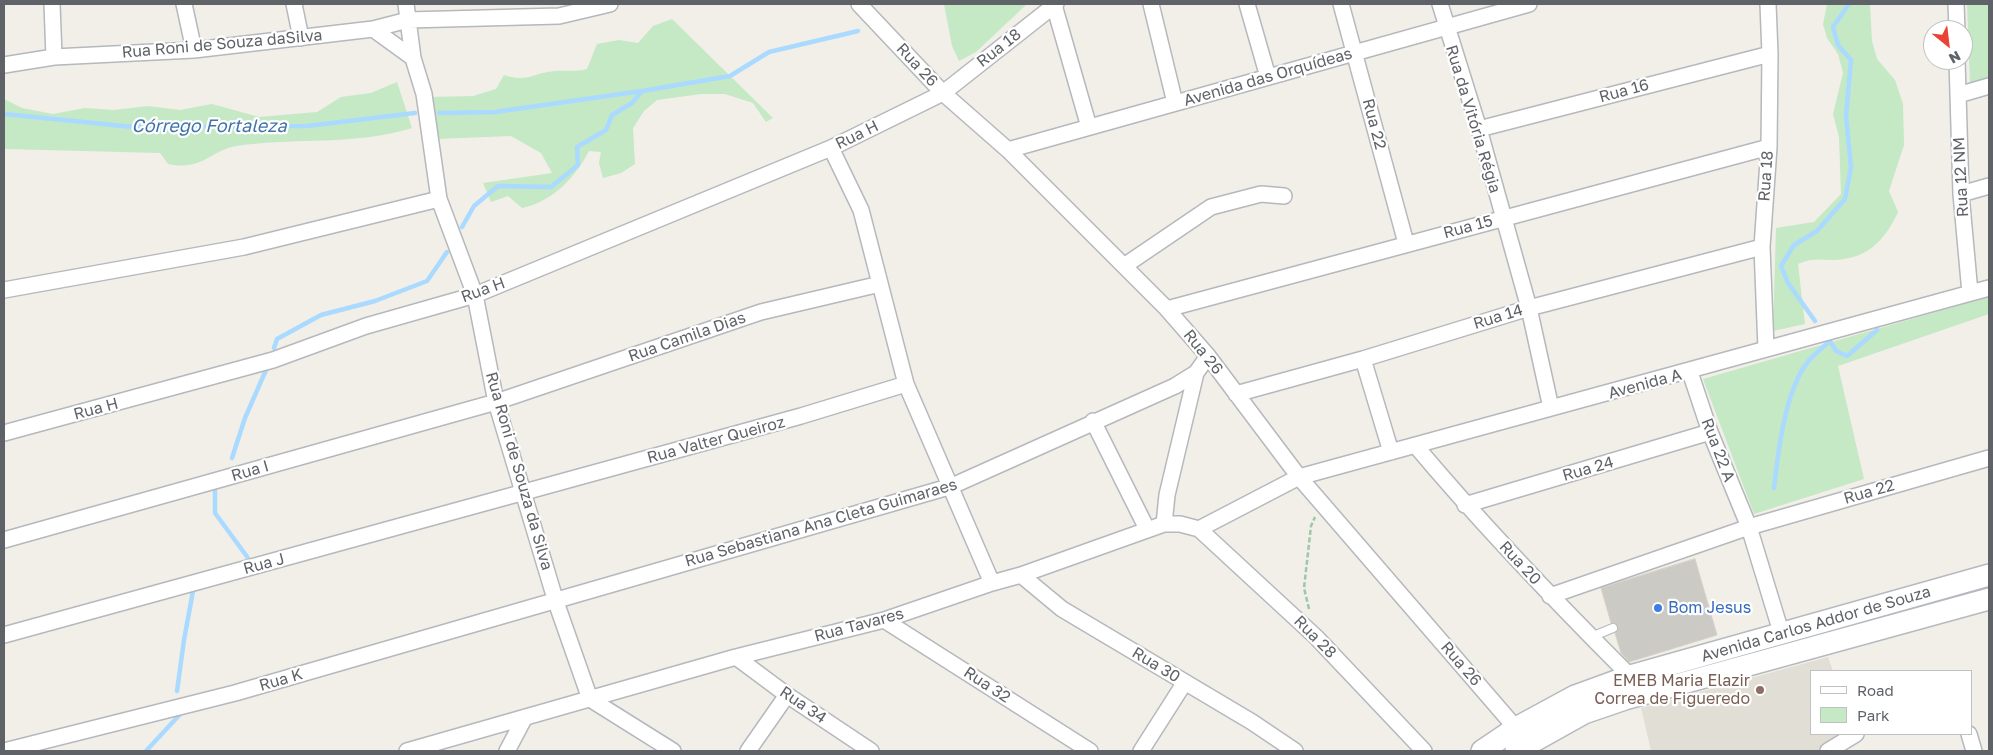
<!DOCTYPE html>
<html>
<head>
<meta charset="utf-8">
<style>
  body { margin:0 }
  #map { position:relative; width:1993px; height:755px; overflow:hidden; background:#f1efe8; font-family:"Golos Text",sans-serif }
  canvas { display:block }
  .frame { position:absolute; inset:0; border:5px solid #5f6368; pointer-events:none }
  .legend { position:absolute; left:1810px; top:670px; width:162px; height:65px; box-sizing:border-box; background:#fff; border:1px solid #bfc1c3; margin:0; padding:6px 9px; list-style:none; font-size:15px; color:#5f6368 }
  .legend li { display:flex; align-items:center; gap:10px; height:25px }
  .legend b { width:25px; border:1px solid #bfc1c3 }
  .north { position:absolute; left:1923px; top:20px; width:50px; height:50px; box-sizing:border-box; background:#fff; border:1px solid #bfc1c3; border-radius:50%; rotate:151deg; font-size:14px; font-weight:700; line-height:20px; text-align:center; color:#5f6368 }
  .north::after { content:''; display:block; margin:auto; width:18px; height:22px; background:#ea4335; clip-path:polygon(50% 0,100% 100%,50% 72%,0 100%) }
</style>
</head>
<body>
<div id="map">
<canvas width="1993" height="755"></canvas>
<div class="frame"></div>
<ul class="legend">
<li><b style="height:6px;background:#fff"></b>Road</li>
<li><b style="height:14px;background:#c5e8c5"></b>Park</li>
</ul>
<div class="north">N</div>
</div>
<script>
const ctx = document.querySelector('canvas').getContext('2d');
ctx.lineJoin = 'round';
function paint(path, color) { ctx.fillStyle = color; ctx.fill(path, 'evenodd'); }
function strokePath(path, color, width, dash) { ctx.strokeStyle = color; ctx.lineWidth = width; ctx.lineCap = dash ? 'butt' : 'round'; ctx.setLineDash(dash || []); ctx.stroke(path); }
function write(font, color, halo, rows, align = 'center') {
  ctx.font = font + ' "Golos Text",sans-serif'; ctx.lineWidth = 4.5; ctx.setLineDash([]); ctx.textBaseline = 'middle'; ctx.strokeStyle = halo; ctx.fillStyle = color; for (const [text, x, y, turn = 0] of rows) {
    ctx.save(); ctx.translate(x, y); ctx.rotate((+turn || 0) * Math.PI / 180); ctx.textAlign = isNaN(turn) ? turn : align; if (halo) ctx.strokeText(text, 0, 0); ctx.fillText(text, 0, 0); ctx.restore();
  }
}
paint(new Path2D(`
  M1828 657 1833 671H1812V734H1846L1817 751H1651L1641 708Z`), '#e1ded6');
paint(new Path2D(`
  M944 4H1027L976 52 959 61 952 46Z
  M1827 4H1870L1872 41 1877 59 1895 80 1903 104 1904 145 1889 191 1898 212C1887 236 1872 255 1844 259 1826 262 1816 256 1798 264L1805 324 1773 331 1776 228 1814 222 1841 194 1839 137 1833 114 1843 73 1838 54 1827 38 1823 24Z
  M1967 4H1989V78L1970 83Z
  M672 19 773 118 766 122 753 103 725 94H701L657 100 644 111 633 128 635 164 621 173 603 178 599 163 601 152 589 151C575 178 552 202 522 208L508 196 491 202 483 183 552 173 541 153 511 136 436 139 432 97 473 96 496 89 504 75C527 83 533 73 555 71 566 70 576 72 587 69L597 44 619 40 638 43 653 26Z
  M397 82 412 128C355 146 295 137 236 146 209 151 203 171 168 164L160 153 5 149 4 99 22 108 53 114 85 108 114 110 148 106 180 110 212 104 259 117 317 112 341 97 371 93Z
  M1988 297 1989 314 1838 366 1864 479 1754 514 1703 379Z`), '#c5e8c5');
strokePath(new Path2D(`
  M439 113 495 112 642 91 730 76 769 52 858 31
  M4 114 133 127 307 126 415 113
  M462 227 474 206 498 186 551 187 578 165 577 147 606 130 612 115 632 103 642 91
  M1815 321 1788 283 1781 266 1794 245 1817 231 1845 199 1851 167 1846 116 1851 60 1838 45 1833 27 1849 4
  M274 348 277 339 321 315 375 301 427 281 447 252
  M232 458 245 418 266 370
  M215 486V513L248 558
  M1774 488C1778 453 1785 391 1807 363 1813 355 1822 348 1830 341L1836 351 1847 356 1877 330
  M177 691 184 640 193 591
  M146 751 184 710`), '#aadaff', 4.5);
const building = new Path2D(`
  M1695 559 1717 635 1629 662 1621 653 1615 633 1618 626 1611 623 1601 588Z`);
paint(building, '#cccac5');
strokePath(building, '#d6d1c6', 1);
const lane = new Path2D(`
  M1591 637 1613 628`);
const street = new Path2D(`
  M52 4 54 57
  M184 4 194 50
  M294 4 301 38
  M406 4 413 58
  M859 4 943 93 1008 150 1167 309 1208 356 1299 477 1521 734
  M1151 4 1175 103
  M1247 4 1268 77
  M1341 4 1406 243
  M1440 4 1479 129 1529 308 1551 408
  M1956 4 1957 30
  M1054 5 1089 127
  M373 29 413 58 424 94 439 199 475 295 496 402 556 602 590 699 673 751
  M1957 60 1961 194 1970 293
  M4 65 54 57 194 50 373 29 408 20 559 16 610 4
  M1958 95 1989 86
  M1479 129 1770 54
  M831 148 861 210 906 384 992 583
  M1008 150 1529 4
  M1961 194 1989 186
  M1124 266 1211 207 1261 194 1284 196
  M4 290 244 247 439 199
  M1167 309 1769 147
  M1766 349 1762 247 1769 147 1770 54 1768 4
  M1363 359 1391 452
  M1690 372 1710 432 1749 527 1781 632
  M1236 394 1363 359 1529 308 1762 247
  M1093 421 1147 529
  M4 433 273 360 366 326 475 295 831 148 943 93 1056 4
  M1415 445C1483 526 1556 602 1630 676
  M1465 505 1710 432
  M1164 524 1167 495 1196 373
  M1199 529 1316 637 1424 751
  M4 540 496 402 761 312 880 284
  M1021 575 1062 609 1252 722 1295 751
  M1550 596 1749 527 1989 458
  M884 620 1090 751
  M4 635 801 416 906 384
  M736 657 787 695 871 751
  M1969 734 1974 751
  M4 751 235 693 952 486 1175 386 1196 373 1208 356
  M407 751 736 657 884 620 992 583 1021 575 1164 524H1180L1199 529 1299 477 1989 288
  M507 751 525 717
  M748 751 787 695
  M1141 751 1185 682
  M1828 751 1856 734`);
const secondary = new Path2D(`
  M1482 751 1516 728 1575 696 1630 676 1989 575
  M1516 751 1584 713 1625 699 1989 599`);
strokePath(lane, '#b5b8bc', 10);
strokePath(street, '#b5b8bc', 18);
strokePath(secondary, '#b6babf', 24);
strokePath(new Path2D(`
  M1309 609 1304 588 1311 526 1315 517`), '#9cc7a9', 2.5, [5, 2.5]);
strokePath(lane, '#fff', 8);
strokePath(street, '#fff', 15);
strokePath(secondary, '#fff', 21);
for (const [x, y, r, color] of [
  [1658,608,5,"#3f7fe0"],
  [1760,690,5,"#8d6e63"]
]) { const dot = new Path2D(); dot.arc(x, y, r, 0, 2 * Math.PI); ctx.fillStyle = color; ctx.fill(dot); strokePath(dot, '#fff', 2); }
write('16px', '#5f6368', '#fff', [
  ["Rua Roni de Souza daSilva",222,44,-5],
  ["Rua 18",999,48,-38],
  ["Rua 26",917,65,47],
  ["Avenida das Orquídeas",1268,77,-16],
  ["Rua 16",1624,91,-15],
  ["Rua da Vitória Régia",1473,119,73],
  ["Rua 22",1374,124,75],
  ["Rua H",857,135,-26],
  ["Rua 18",1766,176,-86],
  ["Rua 12 NM",1961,177,-93],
  ["Rua 15",1468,227,-15],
  ["Rua H",483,290,-20],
  ["Rua 14",1498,317,-17],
  ["Rua Camila Dias",687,337,-19],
  ["Rua 26",1203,352,51],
  ["Avenida A",1645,384,-15],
  ["Rua H",96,409,-15],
  ["Rua Valter Queiroz",716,440,-15],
  ["Rua 22 A",1718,450,69],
  ["Rua 24",1588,469,-16],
  ["Rua I",250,471,-16],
  ["Rua Roni de Souza da Silva",519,471,74],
  ["Rua 22",1869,492,-16],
  ["Rua Sebastiana Ana Cleta Guimaraes",821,523,-16],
  ["Rua 20",1520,563,47],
  ["Rua J",264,564,-15],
  ["Avenida Carlos Addor de Souza",1816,624,-16],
  ["Rua Tavares",859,625,-15],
  ["Rua 28",1315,637,45],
  ["Rua 26",1461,664,49],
  ["Rua 30",1156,665,31],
  ["Rua K",281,680,-16],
  ["Rua 32",987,685,33],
  ["Rua 34",803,705,34]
]);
write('16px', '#366cbe', '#fff', [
  ["Bom Jesus",1668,608]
], 'left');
write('16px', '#785e54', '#fff', [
  ["EMEB Maria Elazir",1750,681],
  ["Correa de Figueredo",1750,699]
], 'right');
write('italic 18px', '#4174aa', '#fff', [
  ["Córrego Fortaleza",209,126]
]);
</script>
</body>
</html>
